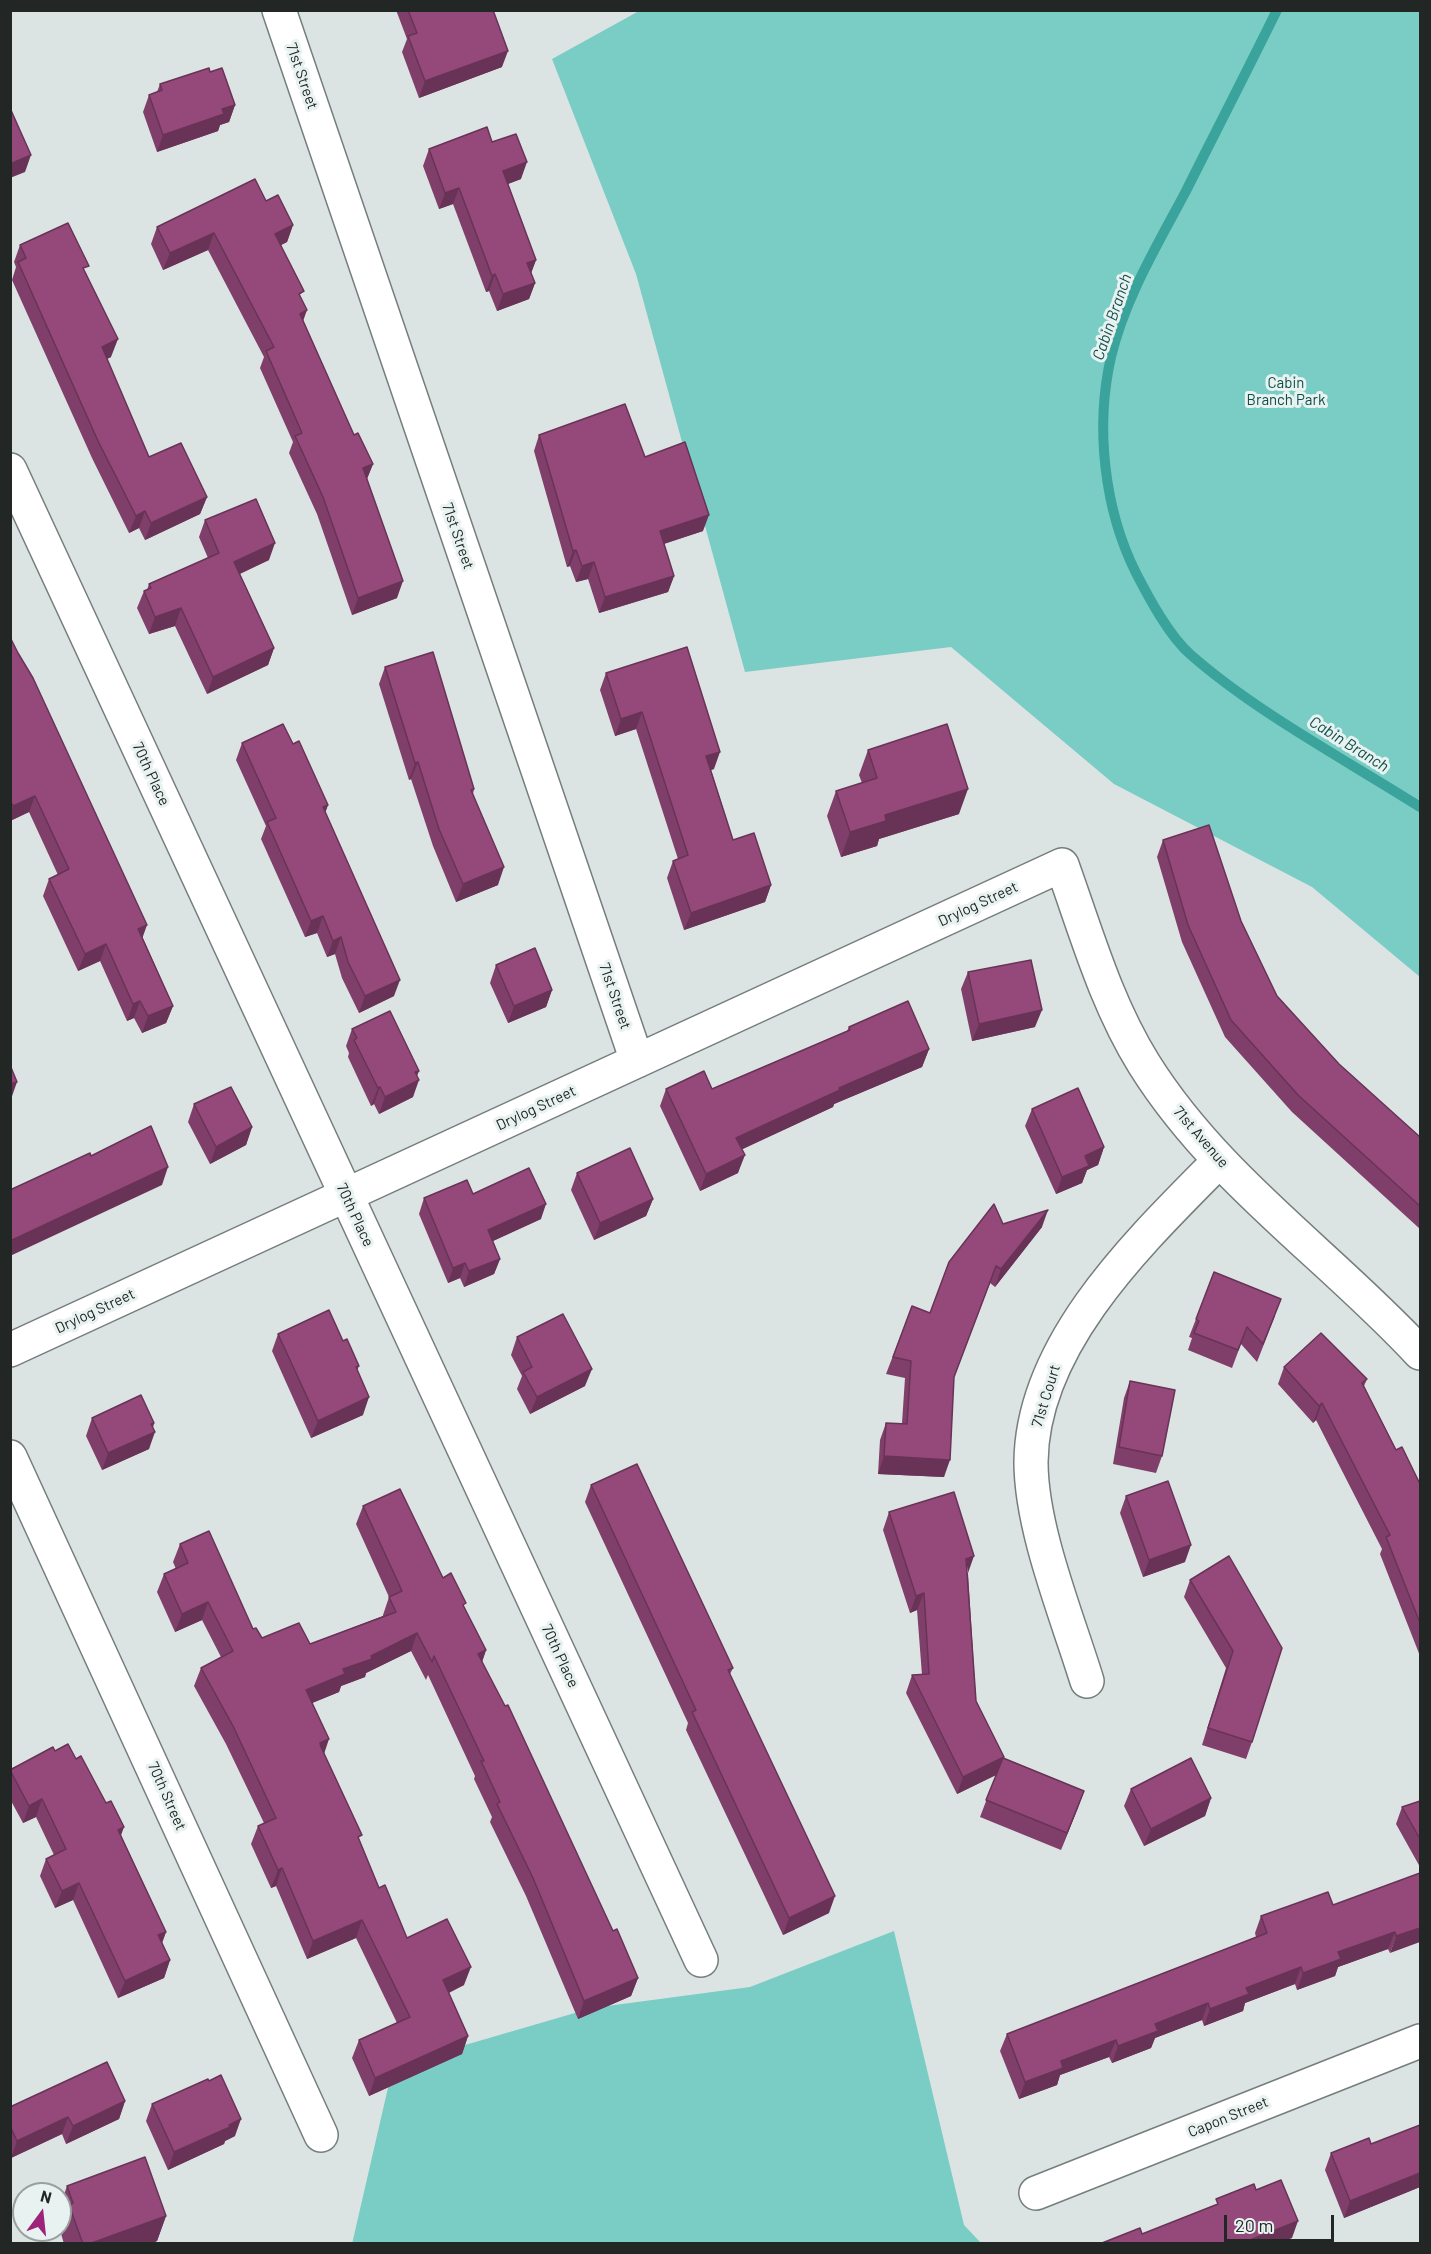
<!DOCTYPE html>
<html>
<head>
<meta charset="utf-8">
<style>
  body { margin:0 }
  #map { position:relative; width:1431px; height:2254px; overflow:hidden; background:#dbe4e3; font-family:Barlow,sans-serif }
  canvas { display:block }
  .frame { position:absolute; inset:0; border:12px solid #222625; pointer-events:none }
  .north { position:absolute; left:12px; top:2182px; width:60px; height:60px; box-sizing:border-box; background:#e8f2f0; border:2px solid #99a09f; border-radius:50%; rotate:15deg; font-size:16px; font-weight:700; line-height:24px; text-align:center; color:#222625 }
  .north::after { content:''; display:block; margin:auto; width:21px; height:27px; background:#9e247b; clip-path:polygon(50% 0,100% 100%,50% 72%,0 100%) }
  .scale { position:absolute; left:1224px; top:2215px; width:110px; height:27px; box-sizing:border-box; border:3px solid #222625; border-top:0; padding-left:8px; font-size:18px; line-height:21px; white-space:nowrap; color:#222625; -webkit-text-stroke:4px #e8f2f0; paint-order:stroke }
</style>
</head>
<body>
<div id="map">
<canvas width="1431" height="2254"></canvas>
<div class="frame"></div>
<div class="north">N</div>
<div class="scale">20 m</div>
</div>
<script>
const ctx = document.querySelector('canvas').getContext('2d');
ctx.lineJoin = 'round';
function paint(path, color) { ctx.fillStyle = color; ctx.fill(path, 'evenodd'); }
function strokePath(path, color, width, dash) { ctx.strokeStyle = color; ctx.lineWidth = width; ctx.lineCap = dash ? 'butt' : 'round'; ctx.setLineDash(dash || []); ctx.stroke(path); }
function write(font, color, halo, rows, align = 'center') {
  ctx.font = font + ' Barlow,sans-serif'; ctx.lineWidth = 6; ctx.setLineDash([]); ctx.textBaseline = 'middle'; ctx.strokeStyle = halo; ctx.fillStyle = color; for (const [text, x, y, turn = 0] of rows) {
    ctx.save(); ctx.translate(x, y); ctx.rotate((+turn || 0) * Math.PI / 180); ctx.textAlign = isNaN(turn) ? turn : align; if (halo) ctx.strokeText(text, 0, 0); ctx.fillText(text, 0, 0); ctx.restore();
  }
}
paint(new Path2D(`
  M639 11H1420V977L1312 887 1114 784 951 647 745 672 636 274 552 59Z
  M894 1931 964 2225 981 2243 352 2244 393 2066 592 2008 750 1987Z`), '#7acdc5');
strokePath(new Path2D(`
  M1277 10C1247 71 1216 131 1186 191 1158 244 1125 298 1111 357 1095 427 1104 509 1136 573 1149 598 1169 636 1191 655 1256 712 1346 760 1420 807`), '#3aa39b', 10);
const minor = new Path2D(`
  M279 10 637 1061
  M10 470 701 1960
  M10 1350 1062 865C1086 932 1106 1003 1144 1064 1215 1178 1330 1256 1420 1353
  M10 1457 321 2135
  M1087 1681C1067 1616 1031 1529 1031 1462 1032 1343 1141 1240 1219 1161
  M1036 2193 1420 2041`);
strokePath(minor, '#757e7d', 36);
strokePath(minor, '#fff', 33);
paint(new Path2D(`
  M396 10H493L502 67 419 98 402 52 407 39Z
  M210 72 235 105 229 122 220 125 218 131 157 152 143 112 149 95 157 92 160 84Z
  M492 142 521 179 508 184 536 260 531 273 535 283 529 299 497 311 489 291 486 292 453 204 439 209 423 166 429 149Z
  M266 201 293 225 287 242 281 245 301 299 303 321 354 435 373 464 367 479 397 598 352 615 317 514 289 453 293 442 260 368 264 357 208 250 163 270 151 244 157 227Z
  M20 245 86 273 111 357 107 359 149 457 207 497 200 514 145 540 139 528 129 533 92 458 12 280 16 267 14 262Z
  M539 435 645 457 703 531 664 544 674 576 668 592 599 613 588 579 576 582 570 566 567 567 534 451Z
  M205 520 269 560 240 574 274 648 268 665 207 694 175 626 149 634 137 608 144 591 147 590 149 584 208 558 199 537Z
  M10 637 173 1006 166 1023 142 1033 134 1018 127 1021 100 961 78 971 43 896 49 879 58 875 29 812 10 821Z
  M385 667 474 789 473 794 498 885 456 902 433 846 411 779 409 780 379 684Z
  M606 673 714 769 711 770 733 840 771 885 765 902 684 930 667 878 673 861 678 859 636 729 615 736 600 690Z
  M242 743 293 744 328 805 325 813 394 996 359 1013 342 978 335 954 327 957 317 933 305 937 261 839 266 826 236 760Z
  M868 750 959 814 879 839 877 846 841 857 827 816 836 791 862 783 859 775Z
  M1163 840 1241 921 1277 996 1339 1064 1420 1137V1229L1292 1112 1225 1037 1182 942 1157 857Z
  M496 965 552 990 546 1007 508 1023 490 983Z
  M968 972 1035 1027 972 1041 961 989Z
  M849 1027 929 1049 922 1067 834 1104 833 1107 742 1149 738 1173 700 1191 660 1106 666 1089H712L847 1031Z
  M352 1029 419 1071 417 1075 413 1097 379 1114 374 1104 371 1106 348 1057 349 1053 346 1046Z
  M194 1104 252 1127 246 1145 210 1164 188 1122Z
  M1032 1109 1104 1147 1098 1165 1087 1170 1082 1183 1056 1194 1025 1126Z
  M577 1173 653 1199 646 1216 594 1240 571 1190Z
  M473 1194 541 1219 493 1241 500 1259 494 1274 464 1287 460 1278 448 1283 419 1214 424 1198Z
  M1003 1224 1042 1227 995 1287 990 1283 954 1377 944 1477 878 1474 880 1440 886 1423H902L905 1378 886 1374 912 1306 930 1313Z
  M1275 1316 1257 1362 1241 1344 1232 1368 1188 1350 1192 1338 1189 1337 1196 1319Z
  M278 1334 343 1341 359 1366 357 1371 363 1415 311 1438 272 1351Z
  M517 1337 585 1386 530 1414 517 1389 522 1376 511 1355Z
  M1284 1367 1367 1379 1364 1386 1396 1450 1420 1484V1656L1380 1554 1382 1549 1316 1420 1313 1423 1278 1384Z
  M1130 1381 1162 1456 1156 1473 1113 1464 1124 1398Z
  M92 1418 154 1423 149 1449 102 1470 86 1436Z
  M591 1485 733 1668 730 1674 829 1913 783 1935 686 1730 688 1723 585 1502Z
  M1126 1496 1185 1562 1143 1577 1120 1513Z
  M363 1506 443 1578 464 1608 486 1650 482 1662 613 1931 638 1978 631 1996 578 2019 526 1896 490 1822 492 1817 474 1779 475 1776 428 1675 426 1680 411 1651 366 1673 365 1677 341 1686 339 1692 312 1703 324 1753 379 1888 407 1938 464 1985 449 1993 468 2036 462 2054 369 2096 352 2058 359 2040 397 2023 356 1938 307 1959 276 1886 271 1888 251 1844 258 1826 264 1823 226 1744 194 1686 201 1668 221 1657 202 1620 175 1632 157 1592 164 1574 176 1569 173 1562 180 1544 262 1638 310 1644 383 1616V1615L389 1597 356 1524Z
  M889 1512 968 1573 976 1701 1004 1757V1758L1084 1791 1061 1850 980 1817 996 1775 957 1794 906 1693 912 1675H922L917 1610 910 1613 883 1530Z
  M1229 1556 1252 1742 1246 1759 1202 1745 1226 1668 1184 1597 1190 1580Z
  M55 1751 76 1759 121 1835 166 1932 162 1942 170 1960 164 1978 118 1998 73 1900 55 1908 40 1876 46 1859 54 1855 36 1817 23 1823 10 1799V1769Z
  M1131 1789 1211 1798 1205 1816 1144 1846 1124 1806Z
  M1420 1801V1867L1396 1824 1402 1807Z
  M1420 1873 1390 1953 1388 1949 1338 1967 1335 1976 1297 1990 1295 1984 1245 2003 1243 2011 1204 2026 1202 2020 1155 2038 1151 2048 1112 2063 1109 2057 1060 2075 1057 2085 1019 2099 1000 2051 1007 2034 1256 1937 1255 1933 1261 1916 1333 1905Z
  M125 2101 119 2119 66 2144 62 2134 11 2158 10 2107Z
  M152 2104 235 2136 225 2141 224 2144 168 2170 146 2121Z
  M1420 2125V2187L1344 2218 1325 2170 1331 2153 1371 2144Z
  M67 2186 166 2216 157 2241 150 2244H64L60 2230 62 2223 60 2218V2206Z`), '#803f6a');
paint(new Path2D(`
  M508 51 502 67 419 98 425 81Z
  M235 105 229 122 220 125 218 131 157 152 163 135 222 109Z
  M31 155 25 172 10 178V164Z
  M527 162 521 179 497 188 503 171Z
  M459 188 453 204 439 209 445 193Z
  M293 225 287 242 269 251 275 234Z
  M214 233 208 250 163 270 170 253Z
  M536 260 530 276 527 263Z
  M495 274 489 291 486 292 492 276Z
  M535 283 529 299 497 311 503 294Z
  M307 310 301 327 300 314Z
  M118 339 111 357 96 364 102 347Z
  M373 464 366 481 363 468Z
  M207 497 200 514 145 540 151 523Z
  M145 511 139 528 129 533 136 516Z
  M709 515 703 531 654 547 660 531Z
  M275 543 269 560 228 579 234 562Z
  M576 550 570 566 567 567 573 551Z
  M594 562 588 579 576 582 582 566Z
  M674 576 668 592 599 613 605 597Z
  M403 581 397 598 352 615 358 598Z
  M181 608 175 626 149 634 155 617Z
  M274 648 268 665 207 694 213 677Z
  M642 712 636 729 615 736 621 719Z
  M720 752 714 769 700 773 706 756Z
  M418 762 411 779 409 780 415 763Z
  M968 789 959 814 879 839 877 846 841 857 850 832 885 815Z
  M35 796 29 812 10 821V812L13 806Z
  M328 805 322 821 323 807Z
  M504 867 498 885 456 902 463 884Z
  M771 885 765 902 684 930 691 913Z
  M323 916 317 933 305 937 311 921Z
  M147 925 141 942 138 929Z
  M341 937 335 954 327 957 333 941Z
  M106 944 100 961 78 971 85 954Z
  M400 980 394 996 359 1013 365 996Z
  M552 990 546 1007 508 1023 514 1006Z
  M140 1001 134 1018 127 1021 133 1004Z
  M173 1006 166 1023 142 1033 148 1016Z
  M1042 1010 1035 1027 972 1041 979 1024Z
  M929 1049 922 1067 834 1104 833 1107 730 1155 736 1138 839 1088Z
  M419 1071 414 1083 419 1080 413 1097 379 1114 385 1097 415 1072Z
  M17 1082 11 1099H10V1084Z
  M380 1087 374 1104 371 1106 378 1088Z
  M252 1127 246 1145 210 1164 216 1147Z
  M1104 1147 1098 1165 1087 1170 1082 1183 1056 1194 1062 1177 1085 1156Z
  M745 1155 738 1173 700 1191 706 1174Z
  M168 1167 162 1185 10 1256V1241Z
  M653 1199 646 1216 594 1240 600 1223Z
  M546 1204 541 1219 482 1246 488 1230Z
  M1048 1210 1042 1227 995 1287 1001 1269Z
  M500 1259 494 1274 464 1287 469 1271Z
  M465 1263 460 1278 448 1283 453 1268Z
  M592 1369 585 1386 530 1414 537 1397Z
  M369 1397 363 1415 311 1438 318 1421Z
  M1322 1403 1316 1420 1313 1423 1319 1406Z
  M154 1423 150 1434 155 1432 149 1449 102 1470 108 1453Z
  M884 1456 950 1460 944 1477 878 1474Z
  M1191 1545 1185 1562 1143 1577 1149 1560Z
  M974 1556 968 1573 966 1559Z
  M924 1593 917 1610 910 1613 916 1596Z
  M208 1602 202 1620 175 1632 182 1614Z
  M417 1633 411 1651 366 1673 365 1677 341 1686 339 1692 300 1708 306 1690 343 1669Z
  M486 1650 480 1668 478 1654Z
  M329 1739 323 1757 320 1743Z
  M1004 1757 998 1774 957 1794 963 1777Z
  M1084 1791 1078 1808 1061 1850 1067 1833Z
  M1211 1798 1205 1816 1144 1846 1151 1829Z
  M42 1799 36 1817 23 1823 29 1806Z
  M124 1827 118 1844V1830Z
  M282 1868 276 1886 271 1888 278 1870Z
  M79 1883 73 1900 55 1908 62 1891Z
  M835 1896 829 1913 783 1935 789 1918Z
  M362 1920 356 1938 307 1959 313 1941Z
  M1420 1928V1942L1390 1953 1396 1936Z
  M166 1932 160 1949 158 1935Z
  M1395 1932 1388 1949 1338 1967 1335 1976 1297 1990 1303 1973 1338 1952Z
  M170 1960 164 1978 118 1998 125 1981Z
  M471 1967 464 1985 437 1998 443 1980Z
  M1301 1967 1295 1984 1245 2003 1243 2011 1204 2026 1210 2009 1246 1988Z
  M638 1978 631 1996 578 2019 584 2001Z
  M1208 2003 1202 2020 1155 2038 1151 2048 1112 2063 1118 2046 1155 2024Z
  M468 2036 462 2054 369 2096 375 2078Z
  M1116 2040 1109 2057 1060 2075 1057 2085 1019 2099 1025 2082 1061 2061Z
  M125 2101 119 2119 66 2144 73 2126Z
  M68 2117 62 2134 11 2158 17 2141Z
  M241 2119 235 2136 225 2141 224 2144 168 2170 174 2152Z
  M1420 2173V2187L1344 2218 1350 2201Z
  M166 2216 157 2241 150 2244H89Z
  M1298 2221 1292 2238 1278 2244H1240Z`), '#683356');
const building = new Path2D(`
  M408 10H493L508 51 425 81 408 36 417 33Z
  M209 68 210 72 222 68 235 105 222 109 224 114 163 135 149 95 162 90 160 84Z
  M10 108 31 155 10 164Z
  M487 127 492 142 516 134 527 162 503 171 536 260 527 263 535 283 503 294 495 274 492 276 459 188 445 193 429 149Z
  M255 179 266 201 278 195 293 225 275 234 304 291 299 294 307 310 300 314 354 435 358 433 373 464 363 468 403 581 358 598 323 497 295 436 302 433 266 351 274 347 214 233 170 253 157 227Z
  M68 223 89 266 83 268 118 339 102 347 149 457 181 443 207 497 151 523 145 511 136 516 98 441 18 262 26 258 20 245Z
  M625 404 645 457 685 442 709 515 660 531 674 576 605 597 594 562 582 566 576 550 573 551 539 435Z
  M256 499 275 543 234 562 274 648 213 677 181 608 155 617 144 591 151 588 149 584 219 553 205 520Z
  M10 637 18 653 33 678 147 925 138 929 173 1006 148 1016 140 1001 133 1004 106 944 85 954 49 879 69 869 35 796 13 806 10 800Z
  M687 647 720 752 706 756 733 840 754 833 771 885 691 913 673 861 688 855 642 712 621 719 606 673Z
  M433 652 474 789 471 790 504 867 463 884 439 829 418 762 415 763 385 667Z
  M283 724 293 744 299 741 328 805 323 807 400 980 365 996 348 962 341 937 333 941 323 916 311 921 267 822 276 818 242 743Z
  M947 724 968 789 885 815 886 821 850 832 836 791 877 778 868 750Z
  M1209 825 1241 921 1277 996 1339 1064 1420 1137V1206L1298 1095 1231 1020 1188 925 1163 840Z
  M535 948 552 990 514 1006 496 965Z
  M1031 960 1042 1010 979 1024 968 972Z
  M908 1001 929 1049 839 1088 840 1090 736 1138 745 1155 706 1174 666 1089 704 1071 712 1089 850 1030 849 1027Z
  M390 1011 419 1071 415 1072 419 1080 385 1097 380 1087 378 1088 354 1040 357 1038 352 1029Z
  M10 1065 17 1082 10 1084Z
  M231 1087 252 1127 216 1147 194 1104Z
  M1078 1088 1104 1147 1085 1156 1089 1166 1062 1177 1032 1109Z
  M151 1126 168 1167 10 1241V1190L90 1153 91 1156Z
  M630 1148 653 1199 600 1223 577 1173Z
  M529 1168 546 1204 488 1230 500 1259 469 1271 465 1263 453 1268 424 1198 467 1180 473 1194Z
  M994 1204 1003 1224 1048 1210 1001 1269 996 1266 954 1377 950 1460 884 1456 886 1423 907 1424 911 1361 893 1357 912 1306 930 1313 949 1262Z
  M1214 1272 1281 1299 1263 1344 1247 1327 1238 1350 1194 1333 1199 1321 1196 1319Z
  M329 1310 343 1341 347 1339 359 1366 356 1367 369 1397 318 1421 278 1334Z
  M563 1314 592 1369 537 1397 523 1372 532 1367 517 1337Z
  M1321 1333 1367 1379 1362 1383 1396 1450 1402 1447 1420 1484V1623L1386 1537 1390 1535 1322 1403 1319 1406 1284 1367Z
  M1130 1381 1175 1390 1162 1456 1119 1447Z
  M141 1395 154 1423 151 1424 155 1432 108 1453 92 1418Z
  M637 1464 733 1668 728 1670 835 1896 789 1918 692 1712 696 1710 591 1485Z
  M1168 1481 1191 1545 1149 1560 1126 1496Z
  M400 1489 443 1578 451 1573 466 1603 463 1605 486 1650 478 1654 505 1706 508 1705 613 1931 617 1929 638 1978 584 2001 533 1878 497 1804 500 1802 481 1761H484L434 1656 432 1662 417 1633 371 1656 372 1659 343 1669 345 1674 306 1690 329 1739 320 1743 321 1747 362 1835 358 1837 379 1888 385 1885 407 1938 447 1919 471 1967 443 1980 468 2036 375 2078 359 2040 410 2017 362 1920 313 1941 282 1868 278 1870 258 1826 276 1818 233 1726 201 1668 233 1651 208 1602 182 1614 164 1574 188 1563 180 1544 209 1531 253 1629 256 1628 262 1638 299 1623 310 1644 396 1612 389 1597 402 1591 363 1506Z
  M954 1492 974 1556 966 1559 976 1701 1004 1757 963 1777 912 1675 929 1674 924 1593 916 1596 889 1512Z
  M1229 1556 1282 1648 1252 1742 1208 1728 1233 1651 1190 1580Z
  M68 1744 76 1759 81 1756 106 1803 111 1801 124 1827 118 1830 166 1932 158 1935 170 1960 125 1981 79 1883 62 1891 46 1859 66 1849 42 1799 29 1806 10 1770 53 1747 55 1751Z
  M1003 1758 1084 1791 1067 1833 986 1800Z
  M1191 1758 1211 1798 1151 1829 1131 1789Z
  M1420 1801V1839L1402 1807Z
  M1420 1873V1928L1396 1936 1395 1932 1338 1952 1341 1959 1303 1973 1301 1967 1246 1988 1249 1994 1210 2009 1208 2003 1155 2024 1158 2031 1118 2046 1116 2040 1061 2061 1063 2068 1025 2082 1007 2034 1267 1933 1261 1916 1328 1892 1333 1905Z
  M107 2062 125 2101 73 2126 68 2117 17 2141 10 2126V2107Z
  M221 2075 241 2119 229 2125 230 2127 174 2152 152 2104 208 2079 209 2081Z
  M1420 2125V2173L1350 2201 1331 2153 1369 2138 1371 2144Z
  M145 2157 166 2216 89 2244H83L69 2205 73 2203 67 2186Z
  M1281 2180 1298 2221 1240 2244 1102 2243 1140 2228 1142 2234 1218 2204 1216 2199 1254 2184 1256 2190Z`);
paint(building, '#95497b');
strokePath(building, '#683356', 1.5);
write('15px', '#222625', '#e8f2f0', [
  ["71st Street",302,76,71],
  ["71st Street",458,536,71],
  ["70th Place",151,774,65],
  ["Drylog Street",978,904,-25],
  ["71st Street",615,996,71],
  ["Drylog Street",536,1108,-25],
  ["71st Avenue",1201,1137,49],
  ["70th Place",355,1215,65],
  ["Drylog Street",95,1311,-25],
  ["71st Court",1046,1396,-73],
  ["70th Place",560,1656,65],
  ["70th Street",167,1796,66],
  ["Capon Street",1228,2117,-22]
]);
write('15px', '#0f4c48', '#e8f2f0', [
  ["Cabin",1286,383],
  ["Branch Park",1286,400]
]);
write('italic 16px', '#134f4b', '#e8f2f0', [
  ["Cabin Branch",1112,317,-71],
  ["Cabin Branch",1349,744,32]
]);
</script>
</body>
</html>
